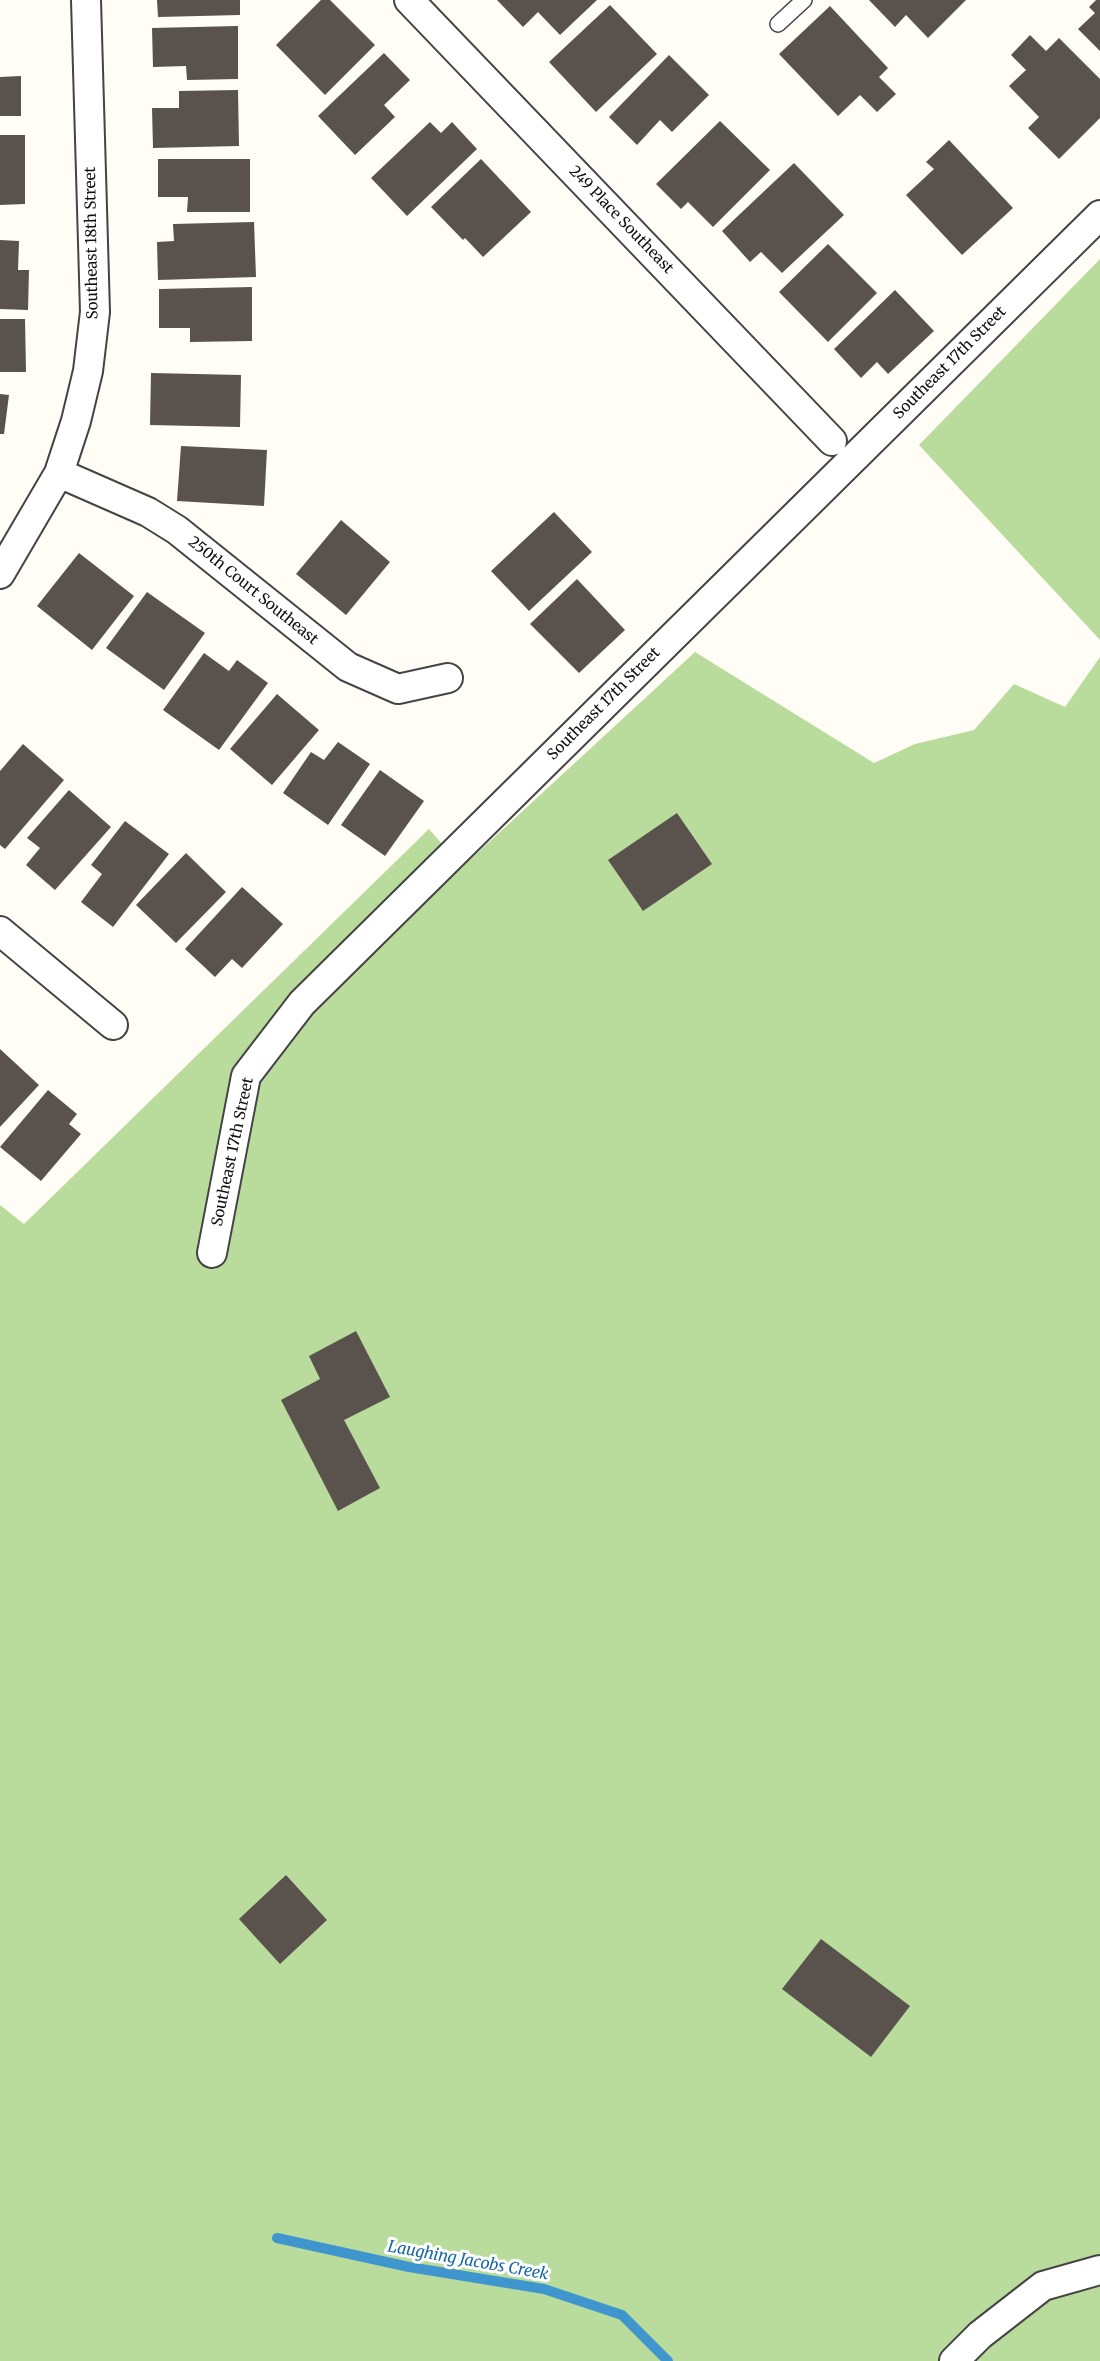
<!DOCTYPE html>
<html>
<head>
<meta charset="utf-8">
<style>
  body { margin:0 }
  canvas { display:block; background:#fffdf5 }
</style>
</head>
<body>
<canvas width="1100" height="2361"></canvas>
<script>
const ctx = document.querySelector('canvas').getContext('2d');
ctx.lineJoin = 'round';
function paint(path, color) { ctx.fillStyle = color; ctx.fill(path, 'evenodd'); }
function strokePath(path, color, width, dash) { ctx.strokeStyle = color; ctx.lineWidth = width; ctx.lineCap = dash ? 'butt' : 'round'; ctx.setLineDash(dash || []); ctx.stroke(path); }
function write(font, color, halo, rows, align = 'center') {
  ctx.font = font + ' Merriweather,serif'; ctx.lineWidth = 6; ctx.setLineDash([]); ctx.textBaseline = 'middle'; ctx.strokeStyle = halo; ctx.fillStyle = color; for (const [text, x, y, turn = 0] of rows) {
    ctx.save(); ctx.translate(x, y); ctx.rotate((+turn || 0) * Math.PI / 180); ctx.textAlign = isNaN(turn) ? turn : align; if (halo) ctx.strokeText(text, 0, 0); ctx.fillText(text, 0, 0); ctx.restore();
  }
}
paint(new Path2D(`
  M1100 259V640L919 445Z
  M695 652 874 763 915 744 974 730 1014 684 1065 707 1100 657V2361H0V1205L24 1224 429 829 462 867Z`), '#b9dc9c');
strokePath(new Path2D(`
  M277 2238 409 2267 544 2289 622 2315 668 2361`), '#3f96cf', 10);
paint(new Path2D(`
  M157 0H240V15L158 17Z
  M321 0H330L375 45 325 95 276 45Z
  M497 0H597L560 35 538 12 523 27Z
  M869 0H966L928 38 906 15 895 27Z
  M1096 0H1100V51L1078 29 1095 13 1089 7Z
  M610 5 657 54 596 112 549 62Z
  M830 6 888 68 879 77 896 94 877 112 860 95 838 116 779 54Z
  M238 26V79L187 80 186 66 153 67 152 28Z
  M1030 35 1046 51 1059 38 1100 79V118L1059 159 1028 128 1039 117 1009 86 1026 70 1011 55Z
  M384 53 410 80 384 105 395 117 355 155 318 116Z
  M669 55 709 95 672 132 660 120 637 145 609 117Z
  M21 76V116H0V77Z
  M238 90 239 146 153 148 152 108H179V91Z
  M720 121 770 170 713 227 688 202 681 209 656 184Z
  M430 122 441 133 452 122 477 149 407 216 371 178Z
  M0 135H25V204L0 205Z
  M949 140 1013 208 962 255 906 195 934 169 926 162Z
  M158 159H250V212H187L188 197H158Z
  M481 159 531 212 483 257 465 238 463 240 431 207Z
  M794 163 844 215 782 273 761 252 750 262 722 231Z
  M254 222 256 277 158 280 157 242 174 241 173 224Z
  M0 240 19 241 18 270H29L28 310 0 309Z
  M828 244 877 293 828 342 779 292Z
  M252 287V341L190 342V328H159V289Z
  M895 290 934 331 888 374 877 362 861 378 834 349Z
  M0 319H25L26 372H0Z
  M151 373 241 375 240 427 150 425Z
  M0 394 9 395 4 434H0Z
  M181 446 267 450 264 506 177 501Z
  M554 512 592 552 529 611 491 571Z
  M341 520 390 562 346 615 296 574Z
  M79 553 134 596 92 650 37 606Z
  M577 579 625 630 579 673 530 624Z
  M147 592 205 633 164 690 106 648Z
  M204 653 229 671 237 660 268 683 219 750 163 710Z
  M277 694 319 730 272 785 230 749Z
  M338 742 370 764 328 825 283 793 311 752 324 760Z
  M23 744 64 780 5 849 0 845V771Z
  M380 770 424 801 385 856 341 825Z
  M69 790 111 827 55 890 26 865 40 848 27 838Z
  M677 813 712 864 643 911 608 860Z
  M125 821 169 854 113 927 81 902 102 874 91 865Z
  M186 853 226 892 176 943 136 905Z
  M242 887 283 924 242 968 232 959 215 977 185 949Z
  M0 1049 39 1085 0 1127Z
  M48 1090 77 1114 69 1124 81 1134 41 1181 0 1147Z
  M356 1331 390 1397 344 1420 380 1488 338 1511 281 1400 320 1379 309 1356Z
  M286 1875 327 1920 280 1964 239 1919Z
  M821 1939 910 2006 871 2057 782 1989Z`), '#5a524d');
const service = new Path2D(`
  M778 24 804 0`);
const minor = new Path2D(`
  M409 0 832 441
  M59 473 148 512 177 530 348 667 398 689 448 678
  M0 574 59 473 76 421 88 371 95 312 86 0
  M0 931 113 1025
  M212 1253 246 1076 302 1003 1100 215
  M954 2361 980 2335 1043 2286 1100 2270`);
strokePath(service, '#444', 18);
strokePath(minor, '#444', 32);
strokePath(service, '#fff', 15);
strokePath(minor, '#fff', 28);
write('15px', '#111', '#fff', [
  ["249 Place Southeast",621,220,46],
  ["Southeast 18th Street",92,243,-91],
  ["Southeast 17th Street",950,363,-45],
  ["250th Court Southeast",253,591,39],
  ["Southeast 17th Street",604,704,-45],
  ["Southeast 17th Street",233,1152,-78]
]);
write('italic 16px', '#1768a6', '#fff', [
  ["Laughing Jacobs Creek",468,2261,10]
]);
</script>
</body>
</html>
